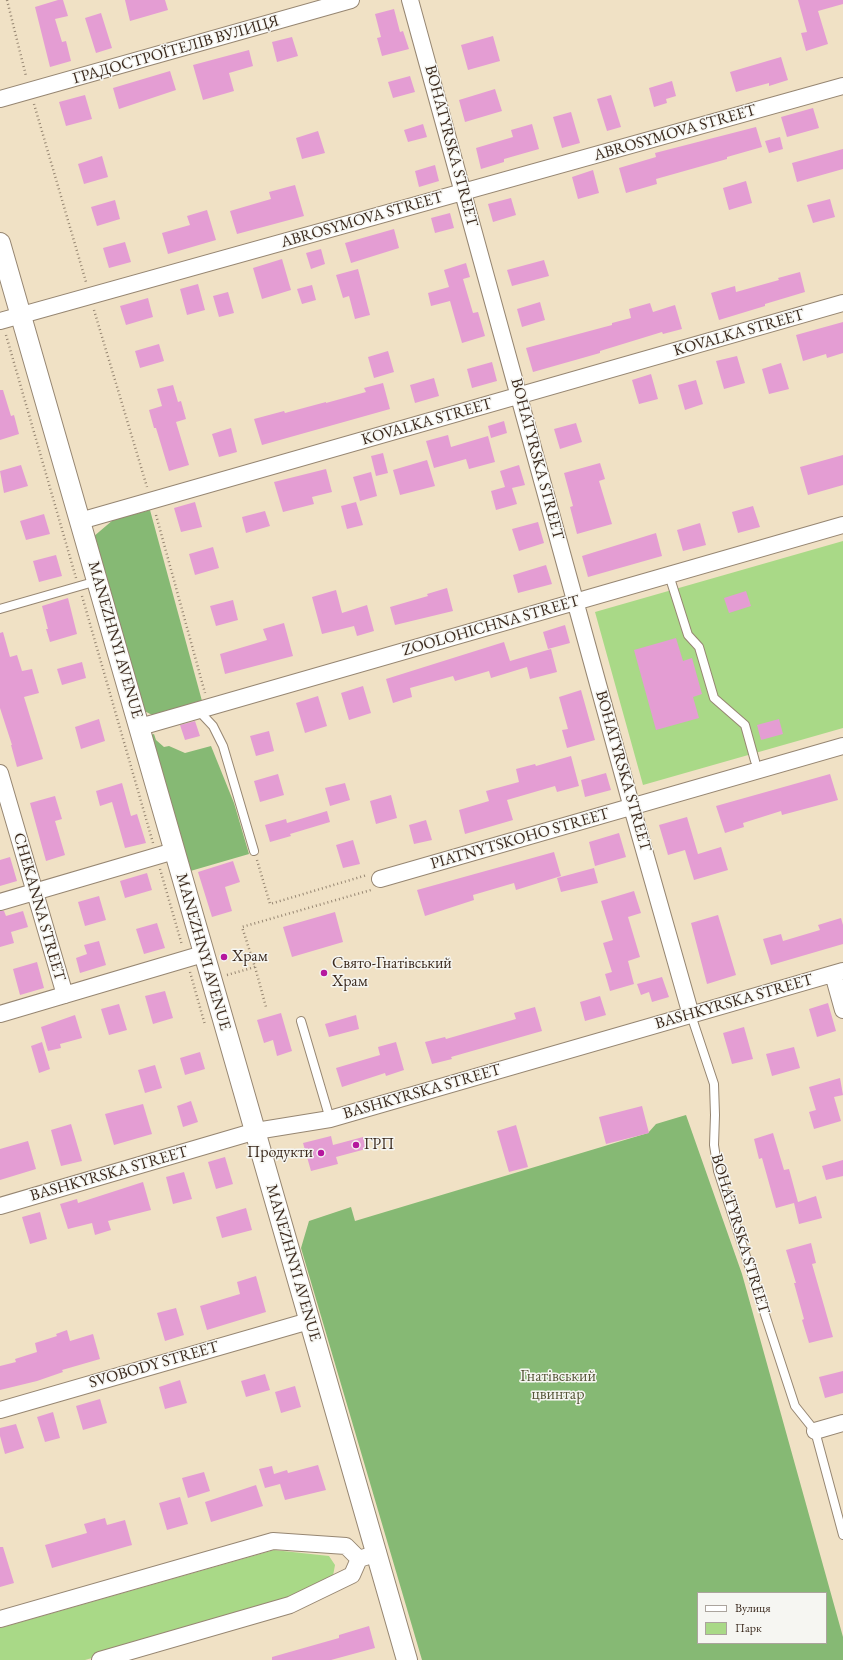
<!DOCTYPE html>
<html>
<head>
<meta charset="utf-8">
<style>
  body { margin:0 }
  #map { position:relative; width:843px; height:1660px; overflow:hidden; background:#f0e1c5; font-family:"EB Garamond",serif }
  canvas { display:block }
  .legend { position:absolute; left:697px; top:1592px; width:130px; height:52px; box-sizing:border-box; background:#f6f6f2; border:1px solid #aba49d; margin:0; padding:5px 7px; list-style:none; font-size:12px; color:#3b2a1e }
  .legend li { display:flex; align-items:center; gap:8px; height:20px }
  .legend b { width:20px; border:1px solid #aba49d }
</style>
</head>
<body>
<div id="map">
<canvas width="843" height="1660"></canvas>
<ul class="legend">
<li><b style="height:5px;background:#fff"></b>Вулиця</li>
<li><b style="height:11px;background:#a9d987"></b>Парк</li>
</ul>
</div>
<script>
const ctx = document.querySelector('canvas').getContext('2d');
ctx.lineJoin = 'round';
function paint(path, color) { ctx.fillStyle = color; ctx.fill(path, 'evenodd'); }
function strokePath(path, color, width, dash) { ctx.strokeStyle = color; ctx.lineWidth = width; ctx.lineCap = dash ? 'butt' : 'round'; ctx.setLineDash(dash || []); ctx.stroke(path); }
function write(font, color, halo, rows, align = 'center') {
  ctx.font = font + ' "EB Garamond",serif'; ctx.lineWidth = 3; ctx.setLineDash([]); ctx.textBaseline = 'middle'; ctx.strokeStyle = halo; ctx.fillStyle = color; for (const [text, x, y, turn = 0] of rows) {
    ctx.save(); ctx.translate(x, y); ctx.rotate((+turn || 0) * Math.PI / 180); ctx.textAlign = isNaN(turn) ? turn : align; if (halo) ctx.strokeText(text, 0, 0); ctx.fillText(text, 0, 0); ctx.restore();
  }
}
paint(new Path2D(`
  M843 541V728L643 785 595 612Z
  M274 1550 329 1556 335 1565 333 1576 288 1602 85 1660H0V1628Z`), '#a9d987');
paint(new Path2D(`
  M150 510 202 701 152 715 139 708 93 537 113 520Z
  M154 734 156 740 164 747 169 746 185 753 211 746 234 803 249 854 187 872 148 736Z
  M686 1115 742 1274 843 1637V1660H422L301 1248 309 1221 351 1207 355 1221 648 1133 656 1124ZM698 1593H826V1643H698Z`), '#86b974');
paint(new Path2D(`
  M58 0H63L68 16 55 19 62 42 66 41 71 61 50 67 35 7Z
  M125 0H165L168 10 130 21Z
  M798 0H843V4L818 11 828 44 806 51 801 33 807 32Z
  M394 9 400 32 403 31 409 49 382 56 377 38 381 37 375 14Z
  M101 13 112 48 96 53 85 18Z
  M493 36 500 61 468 70 461 45Z
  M292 37 298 56 277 62 272 42Z
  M249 50 253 66 229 73 234 91 203 100 193 65Z
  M781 57 788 80 769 86V83L736 92 730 72Z
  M170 71 176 90 119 109 113 88Z
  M410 76 415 92 393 98 388 82Z
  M672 81 676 96 666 99 667 103 654 107 649 88Z
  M495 89 502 111 465 122 459 100Z
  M85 95 92 119 66 126 59 102Z
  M611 95 621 127 607 131 597 99Z
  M813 108 819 128 787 137 781 117Z
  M571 112 580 143 562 148 553 117Z
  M423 124 427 137 408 142 404 130Z
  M532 124 539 149 504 159V162L481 169 476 148 513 137 511 130Z
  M756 127 762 147 727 157V159L656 179 657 184 626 193 619 168 656 157 655 153Z
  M318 131 325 153 302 159 296 138Z
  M780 137 783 149 769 153 765 141Z
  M843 149V169L797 182 792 163Z
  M102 156 108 177 84 184 78 164Z
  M435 165 439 181 419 187 415 171Z
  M593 170 599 193 578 199 572 177Z
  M746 181 752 203 729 210 723 188Z
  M295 185 304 216 237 234 230 211 271 199 269 192Z
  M511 198 516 215 493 222 488 204Z
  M830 199 835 217 813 223 807 205Z
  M115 200 120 219 97 226 91 207Z
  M207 210 216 240 168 254 162 233 190 225 187 216Z
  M450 213 454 228 435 233 431 218Z
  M394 229 399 248 351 263 345 243Z
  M125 242 131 262 109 268 103 248Z
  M321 249 325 264 311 269 306 253Z
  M282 259 291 290 262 299 253 268Z
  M544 260 549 276 512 286 507 270Z
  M466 263 470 277 463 279 473 313 478 312 485 336 462 343 450 301 431 306 428 293 449 287 444 270Z
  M358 269 370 315 355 319 349 296 343 298 336 275Z
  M800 272 805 292 765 304V306L719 320 711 293 735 286 736 292 779 280 778 278Z
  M198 284 205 310 187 315 180 289Z
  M312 285 316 300 302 304 297 289Z
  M228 292 234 313 219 317 213 296Z
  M148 298 153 317 126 325 120 306Z
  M540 302 545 320 522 327 517 309Z
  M650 303 653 312 675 305 682 329 663 334 662 332 600 351V353L533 372 526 348 612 325V323L631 318 629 309Z
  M843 322V353L827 358 826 354 803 361 796 335Z
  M159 344 164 361 140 368 135 351Z
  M388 351 394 372 374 378 368 357Z
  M737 356 745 383 724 389 716 361Z
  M492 362 497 381 472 388 467 369Z
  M781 363 789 389 769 394 762 369Z
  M651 374 658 399 639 404 632 380Z
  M434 378 439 396 415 403 410 385Z
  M696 380 703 404 685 410 678 385Z
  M383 383 390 409 262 445 254 419 284 411 285 413 326 402V403L366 392 364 388Z
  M173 385 178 402 181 401 186 419 176 422 189 465 169 471 156 428H154L149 410 162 406 157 389Z
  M0 390H3L11 416 14 415 19 434 0 440Z
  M504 421 507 433 491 438 488 426Z
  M576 423 582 442 560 449 554 429Z
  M231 428 237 452 219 457 212 434Z
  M448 435 451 447 488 436 495 462 469 469 466 459 434 468 426 441Z
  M383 453 388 473 376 476 371 456Z
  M843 455V485L808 495 800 467Z
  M427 460 435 486 400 495 393 470Z
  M600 463 605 479 599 481 612 524 577 534 570 507 573 506 564 473Z
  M21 465 28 486 4 493 0 471Z
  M519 465 525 485 512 488 517 504 496 510 491 491 505 487 500 471Z
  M326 469 332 492 312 497 314 504 283 512 274 482Z
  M371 472 377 496 360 501 353 477Z
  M195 502 202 527 181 532 174 508Z
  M356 502 363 525 347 529 341 506Z
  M753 506 760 527 738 533 732 512Z
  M265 511 270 526 246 533 242 517Z
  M44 514 50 534 26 540 20 521Z
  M538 522 544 543 519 551 512 529Z
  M700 523 706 545 683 551 677 530Z
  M656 533 662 556 588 577 582 556Z
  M213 547 219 568 195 575 189 554Z
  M56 555 62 576 39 582 33 561Z
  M546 565 552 584 518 593 513 575Z
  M447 588 453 611 395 625 390 607 428 596 427 594Z
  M336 590 342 613 367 605 374 631 357 636 354 626 322 634 312 597Z
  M746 591 751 606 729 613 724 598Z
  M68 598 77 634 50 642 46 629H48L42 606Z
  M233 600 238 620 216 626 210 606Z
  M284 623 293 656 225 674 220 654 267 640 263 629Z
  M565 625 570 643 548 649 543 632Z
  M3 632 10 657 17 655 22 671 32 669 39 693 24 697 43 759 17 767 11 745H12L0 708V633Z
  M676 638 683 661 692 658 702 694 693 697 699 718 656 730 634 650Z
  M504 642 510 661 551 649 557 672 530 679 527 667 491 678 489 671 455 681 453 676 410 688 412 697 393 703 386 679Z
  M82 662 86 678 62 685 57 669Z
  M363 686 371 713 349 720 341 693Z
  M581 690 595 740 567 748 562 730 568 729 559 697Z
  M318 696 327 726 305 733 296 703Z
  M99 719 105 741 81 749 75 727Z
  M779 719 783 734 761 740 757 725Z
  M195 721 200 736 185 740 180 725Z
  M269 731 274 751 256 756 250 736Z
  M571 756 579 786 557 792 555 786 507 800 513 820 465 834 459 810 489 801 486 791 519 782 516 769 535 764 536 766Z
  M606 773 611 790 585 797 581 780Z
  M278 774 284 795 260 802 254 781Z
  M830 774 838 800 782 815 781 811 743 823 744 827 725 833 716 806Z
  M122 783 131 816 137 814 146 843 125 848 112 802 100 806 96 791Z
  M345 783 350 800 330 806 325 788Z
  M391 795 397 818 376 824 370 801Z
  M55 796 62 819 55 821 65 855 46 861 30 803Z
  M327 811 330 822 290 834 291 836 270 842 265 825 286 819 287 823Z
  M687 817 698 854 721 847 728 870 694 880 685 850 668 855 659 825Z
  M426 820 432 840 414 844 409 825Z
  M619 833 626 857 595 866 589 842Z
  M353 840 360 864 343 868 336 845Z
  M554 852 561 876 516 890 514 883 473 895 474 900 425 916 417 890Z
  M10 857 17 881 0 886V860Z
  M233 861 240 882 225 887 232 911 212 917 198 872Z
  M594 868 598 883 561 892 557 878Z
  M147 873 152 890 125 898 120 881Z
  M634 891 641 913 628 917 640 957 628 961 634 984 610 991 605 974 612 972 603 943 613 940 601 901Z
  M99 896 106 920 85 926 78 902Z
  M0 911H4L6 916 23 911 28 927 11 932 14 943 0 947Z
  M335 912 343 942 292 957 283 927Z
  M718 915 736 975 707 984 691 923Z
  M841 918 843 925V944L771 965 763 939 781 934 783 941 820 930 818 925Z
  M157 923 165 948 144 954 136 929Z
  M99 941 106 965 80 973 76 958 87 954 84 945Z
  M37 962 44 988 20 995 13 969Z
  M662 977 669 997 652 1002 649 992 641 995 637 984Z
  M165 991 173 1018 153 1024 145 996Z
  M600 996 606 1015 585 1021 580 1002Z
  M828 1003 836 1031 817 1037 809 1009Z
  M119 1004 127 1030 109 1035 101 1009Z
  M535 1007 542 1031 451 1057 452 1059 432 1064 425 1042 445 1037 446 1039 516 1019 514 1013Z
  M281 1013 292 1051 277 1056 273 1040 264 1043 257 1020Z
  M75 1015 82 1038 60 1044 61 1048 48 1051 41 1027Z
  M356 1015 359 1029 329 1037 325 1024Z
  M744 1027 753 1059 732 1064 723 1033Z
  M42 1042 50 1069 39 1073 31 1046Z
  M396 1042 404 1070 386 1076 385 1073 342 1087 336 1068 380 1055 378 1047Z
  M794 1047 800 1068 772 1076 766 1054Z
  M200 1052 205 1069 185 1075 180 1058Z
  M155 1065 162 1088 145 1093 138 1070Z
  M840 1078 843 1095 834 1097 841 1121 814 1129 809 1112 816 1110 809 1087Z
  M191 1101 198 1122 183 1127 177 1106Z
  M143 1104 152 1134 114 1145 105 1114Z
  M642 1106 649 1133 606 1144 599 1117Z
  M71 1124 82 1161 61 1166 51 1130Z
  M516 1125 528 1167 509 1172 497 1131Z
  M773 1133 784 1170 789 1169 798 1202 816 1196 822 1218 799 1224 794 1203 776 1208 762 1158 759 1159 754 1139Z
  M331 1136 333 1145 363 1137 366 1149 336 1157 338 1164 311 1171 303 1143Z
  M28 1141 36 1169 0 1180V1149Z
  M225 1157 233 1184 216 1189 208 1162Z
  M843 1160V1176L826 1180 822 1166Z
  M184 1172 192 1199 173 1204 166 1177Z
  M143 1182 151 1210 108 1221 111 1230 95 1235 92 1223 68 1229 60 1204 77 1199 78 1203Z
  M246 1208 252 1230 222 1238 216 1217Z
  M40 1212 47 1239 30 1244 22 1217Z
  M811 1243 816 1263 812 1264 833 1337 809 1343 802 1320 804 1319 794 1283H796L786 1250Z
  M256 1276 266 1312 207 1330 200 1306 240 1294 237 1282Z
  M176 1308 184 1335 165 1341 157 1313Z
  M67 1330 70 1341 93 1334 100 1359 62 1370 63 1372 37 1381 0 1390V1366L16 1362 15 1359 37 1352 35 1343 57 1336 56 1334Z
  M843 1371V1393L825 1398 819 1377Z
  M265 1374 270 1390 246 1397 241 1381Z
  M180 1380 187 1403 165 1409 159 1387Z
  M295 1386 301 1407 281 1413 275 1392Z
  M100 1399 107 1423 83 1430 76 1406Z
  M53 1412 60 1438 45 1442 37 1417Z
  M16 1424 24 1448 5 1454 0 1436V1428Z
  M318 1465 326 1490 285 1500 280 1484 265 1488 259 1469 272 1466 274 1474 287 1470 288 1473Z
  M204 1472 210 1491 188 1498 182 1478Z
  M256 1485 263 1506 211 1522 205 1502Z
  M180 1497 188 1524 167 1530 159 1503Z
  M105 1518 107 1525 125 1520 132 1545 52 1568 45 1545 87 1533 84 1524Z
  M0 1547H3L14 1583 0 1587Z
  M369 1626 375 1648 331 1660H272V1657L339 1638V1635Z`), '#e49dd3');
const service = new Path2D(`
  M669 575 688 635 699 647 714 698 745 725 755 761
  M0 609 97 581
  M198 710 213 726 223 746 254 851
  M691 1015 714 1084 715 1115 714 1145 718 1171 795 1406 815 1431 843 1535
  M301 1021 330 1119`);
const minor = new Path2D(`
  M410 0 629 797 691 1015
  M0 99 351 0
  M0 321 843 86
  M80 521 843 303
  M140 727 843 525
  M0 773 65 995
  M380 879 843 746
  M0 902 174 851
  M833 974 843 1010
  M0 1014 203 954
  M0 1206 256 1131 330 1119 843 971
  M0 1410 309 1321
  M815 1431 843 1423
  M0 1619 273 1541 346 1546 359 1559 378 1553
  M100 1660 290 1605 352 1575 359 1559`);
const tertiary = new Path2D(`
  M0 243 407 1660`);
strokePath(service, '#968672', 10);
strokePath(minor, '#968672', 18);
strokePath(tertiary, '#968672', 22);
strokePath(new Path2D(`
  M7 0 26 76
  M34 104 86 282
  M94 310 147 487
  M6 335 76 578
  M156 515 205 693
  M82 596 153 843
  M257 860 270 904 367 875
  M160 869 182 945
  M255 967 266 1007
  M190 972 205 1025
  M227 975 255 967 242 927 371 890`), '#968672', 2.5, [1, 3]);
strokePath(service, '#fff', 8);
strokePath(minor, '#fff', 16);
strokePath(tertiary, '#fff', 20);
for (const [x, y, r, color] of [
  [224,957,4,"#b5179e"],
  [324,973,4,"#b5179e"],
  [356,1145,4,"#b5179e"],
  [321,1153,4,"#b5179e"]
]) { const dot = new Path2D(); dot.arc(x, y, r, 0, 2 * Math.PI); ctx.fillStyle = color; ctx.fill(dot); strokePath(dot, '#f6f6f2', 1.5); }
write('16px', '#3b2a1e', '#f6f6f2', [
  ["ГРАДОСТРОЇТЕЛIВ ВУЛИЦЯ",176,50,-16],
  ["ABROSYMOVA STREET",675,133,-16],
  ["BOHATYRSKA STREET",451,146,75],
  ["ABROSYMOVA STREET",362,220,-16],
  ["KOVALKA STREET",739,333,-16],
  ["KOVALKA STREET",427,422,-16],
  ["BOHATYRSKA STREET",537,459,75],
  ["ZOOLOHICHNA STREET",491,626,-16],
  ["MANEZHNYI AVENUE",115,640,74],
  ["BOHATYRSKA STREET",623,771,74],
  ["PIATNYTSKOHO STREET",520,839,-16],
  ["CHEKANNA STREET",39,907,74],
  ["MANEZHNYI AVENUE",203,952,74],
  ["BASHKYRSKA STREET",734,1002,-16],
  ["BASHKYRSKA STREET",422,1092,-16],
  ["BASHKYRSKA STREET",109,1174,-16],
  ["BOHATYRSKA STREET",740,1234,73],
  ["MANEZHNYI AVENUE",293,1263,74],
  ["SVOBODY STREET",154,1365,-16]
]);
write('16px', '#3b2a1e', '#f6f6f2', [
  ["Храм",232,957],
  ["Свято-Гнатівський",332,964],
  ["Храм",332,982],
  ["ГРП",364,1145],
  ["Продукти",313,1153,"right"]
], 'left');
write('16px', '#565638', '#f6f6f2', [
  ["Гнатівський",558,1377],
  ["цвинтар",558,1395]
]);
</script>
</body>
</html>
